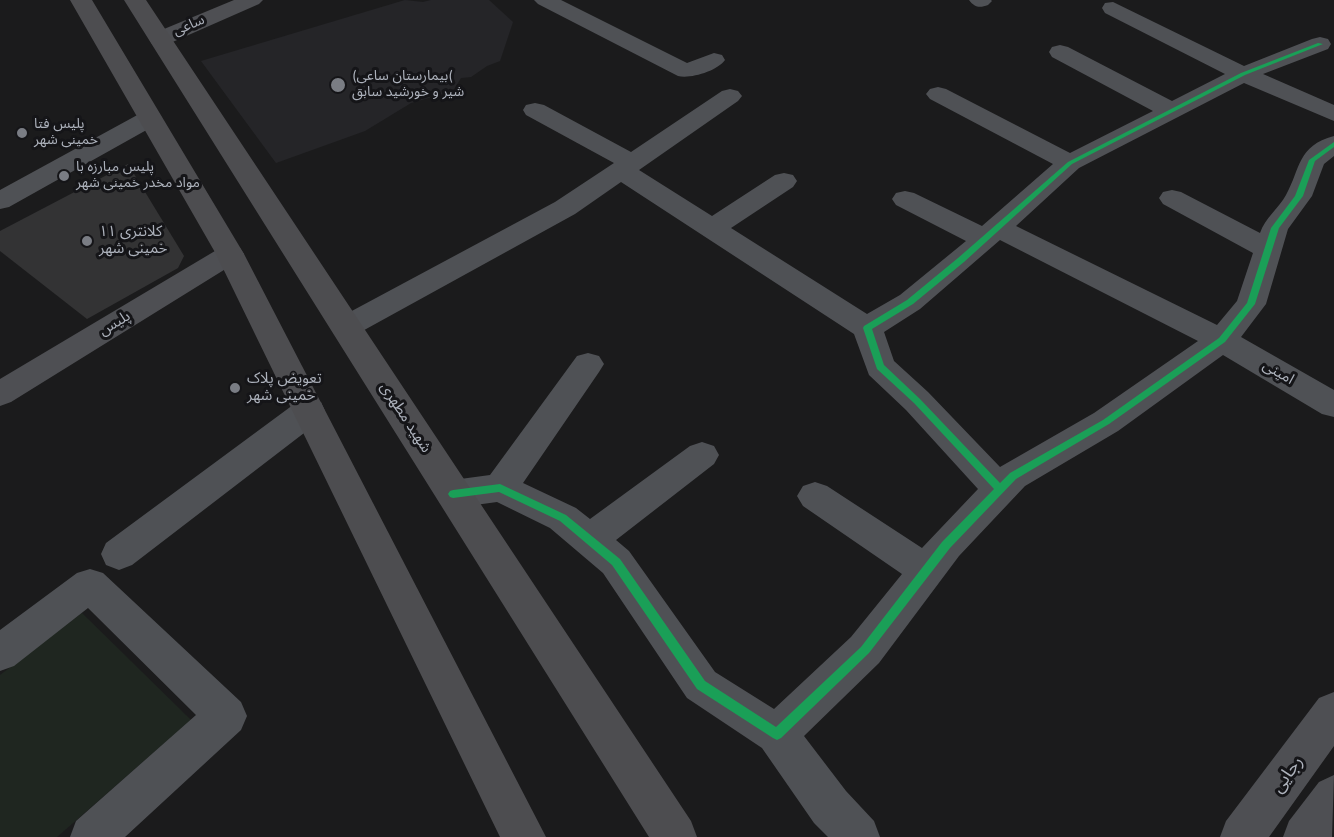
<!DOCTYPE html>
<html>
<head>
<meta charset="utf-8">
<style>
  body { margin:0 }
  canvas { display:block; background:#1b1b1c }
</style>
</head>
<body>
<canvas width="1334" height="837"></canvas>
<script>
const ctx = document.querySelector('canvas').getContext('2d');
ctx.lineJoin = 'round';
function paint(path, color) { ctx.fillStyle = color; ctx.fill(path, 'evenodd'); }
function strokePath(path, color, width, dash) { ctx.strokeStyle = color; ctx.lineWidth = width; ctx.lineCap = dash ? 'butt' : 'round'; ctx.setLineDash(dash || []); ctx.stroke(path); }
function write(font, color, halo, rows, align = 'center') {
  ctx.font = font + ' "Nunito Sans","Noto Sans Arabic",sans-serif'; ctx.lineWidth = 6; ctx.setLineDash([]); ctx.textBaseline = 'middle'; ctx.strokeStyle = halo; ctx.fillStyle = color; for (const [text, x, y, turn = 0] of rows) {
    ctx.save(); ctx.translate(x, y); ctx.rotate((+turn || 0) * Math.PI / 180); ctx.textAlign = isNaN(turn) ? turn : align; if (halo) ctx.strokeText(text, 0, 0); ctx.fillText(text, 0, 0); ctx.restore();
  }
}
paint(new Path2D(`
  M405 0 423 2 431 0H489L513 22 500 61 487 66 471 77 461 78 453 91 411 103 365 131 276 163 201 61Z`), '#252528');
paint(new Path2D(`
  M82 613 191 720 57 837H0V675Z`), '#1f2620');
paint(new Path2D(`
  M128 164 184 256 178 268 87 319 0 251V231Z`), '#333334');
paint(new Path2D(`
  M534 0H561L687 63 714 53 722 55 725 60C717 71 691 79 678 76L538 4Z
  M969 0H991L992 1 988 5C980 8 975 8 969 0Z
  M1113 2 1244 66 1312 39 1320 37 1328 39 1331 44 1328 49 1263 74 1334 105V121L1244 83 1079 168 1016 226 1217 325 1237 301 1253 253 1163 204 1159 198 1163 192 1172 190 1181 192 1260 233C1265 218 1279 208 1286 195 1301 168 1297 146 1334 136V156L1324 164 1312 196 1288 229 1266 304 1241 337 1334 390V417L1322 414 1223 355 1118 431 1025 486 959 556 879 663 804 736 846 791 874 821 880 837H828L814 823 762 748 687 698 603 573 550 528 497 502 453 508 441 504 435 494 441 484 453 480 490 475 577 356 588 353 599 356 604 364 599 372 523 483 576 508 590 519 690 446 702 442 714 446 719 455 714 464 616 540 629 551 715 672 774 709 851 637 902 574 803 506 797 496 803 486 815 482 827 486 922 548 978 489 906 410 869 375 854 334 621 182 575 214 357 334 346 338 335 334 331 327 335 320 555 202 614 163 526 115 523 110 526 105 535 103 544 105 631 152 722 91 730 89 738 91 742 96 738 101 639 170 712 216 775 175 784 173 793 175 797 181 793 187 731 228 867 314 900 295 966 241 896 205 892 199 896 193 905 191 914 193 982 226 1053 164 930 99 926 94 930 89 938 87 946 89 1070 153 1153 111 1052 57 1049 52 1052 47 1060 45 1068 47 1172 101 1225 74 1105 13 1102 8 1105 3ZM1000 240 1198 341 1094 413 1000 467 928 392 894 361 884 332 920 309Z
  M150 111 159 113 162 118 159 123 9 207 0 209V190L141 113Z
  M309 399 321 402 325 411 321 420 132 565 119 570 106 565 101 554 106 543 297 402Z
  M90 569 103 573 241 702 247 716 241 730 125 837H70L76 821 196 715 88 608 14 666 0 671V630L77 573Z`), '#4f5155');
paint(new Path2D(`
  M234 0H263L259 4 168 44 160 46 152 44 149 39 152 34Z
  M230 245 240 248 244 254 240 260 11 402 0 406V379L220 248Z
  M1334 692V746L1269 837H1220L1226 821 1319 698Z
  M1334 775 1332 837H1283L1289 821 1319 782Z`), '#4e4f53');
paint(new Path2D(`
  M70 0H92L244 254 546 837H500L216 254Z
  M124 0H146L691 821 697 837H649Z`), '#4d4d50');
paint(new Path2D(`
  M1318 43 1323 44 1245 75 1072 164 964 262 913 304 872 329 884 365 920 399 1000 483 1010 473 1103 420 1219 338 1247 303 1271 228 1295 196 1309 160 1334 142V147L1315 161 1303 196 1279 228 1255 304 1225 342 1109 424 1016 479 950 548 869 653 781 738 777 740 773 738 697 689 612 565 560 521 499 492 453 498 450 497 448 494 450 491 453 490 500 484 566 515 620 559 705 681 776 727 861 647 942 542 994 489 914 403 877 369 863 328 864 326 907 300 958 258 1068 162 1241 73Z`), '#1a9f57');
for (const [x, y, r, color] of [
  [338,85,8,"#7a7d84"],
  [22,133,6,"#7a7d84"],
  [64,176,6,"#7a7d84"],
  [87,241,6,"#7a7d84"],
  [235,388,6,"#7a7d84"]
]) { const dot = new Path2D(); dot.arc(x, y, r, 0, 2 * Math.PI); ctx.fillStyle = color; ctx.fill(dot); strokePath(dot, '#151518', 2); }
write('14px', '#adb2bc', '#151518', [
  ["ساعی",189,26,-23]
]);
write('14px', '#adb2bc', '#151518', [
  ["(بیمارستان ساعی(",352,77],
  ["شیر و خورشید سابق",352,93],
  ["پلیس فتا",34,125],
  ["خمینی شهر",34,141],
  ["پلیس مبارزه با",76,168],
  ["مواد مخدر خمینی شهر",76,184]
], 'left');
write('15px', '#adb2bc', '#151518', [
  ["کلانتری ۱۱",99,232],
  ["خمینی شهر",99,249],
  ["تعویض پلاک",247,379],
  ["خمینی شهر",247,396]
], 'left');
write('15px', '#adb2bc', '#151518', [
  ["پلیس",115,324,-31],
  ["امینی",1278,373,30],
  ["شهید مطهری",405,418,57]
]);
write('18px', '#adb2bc', '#151518', [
  ["رجایی",1288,775,-54]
]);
</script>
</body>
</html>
